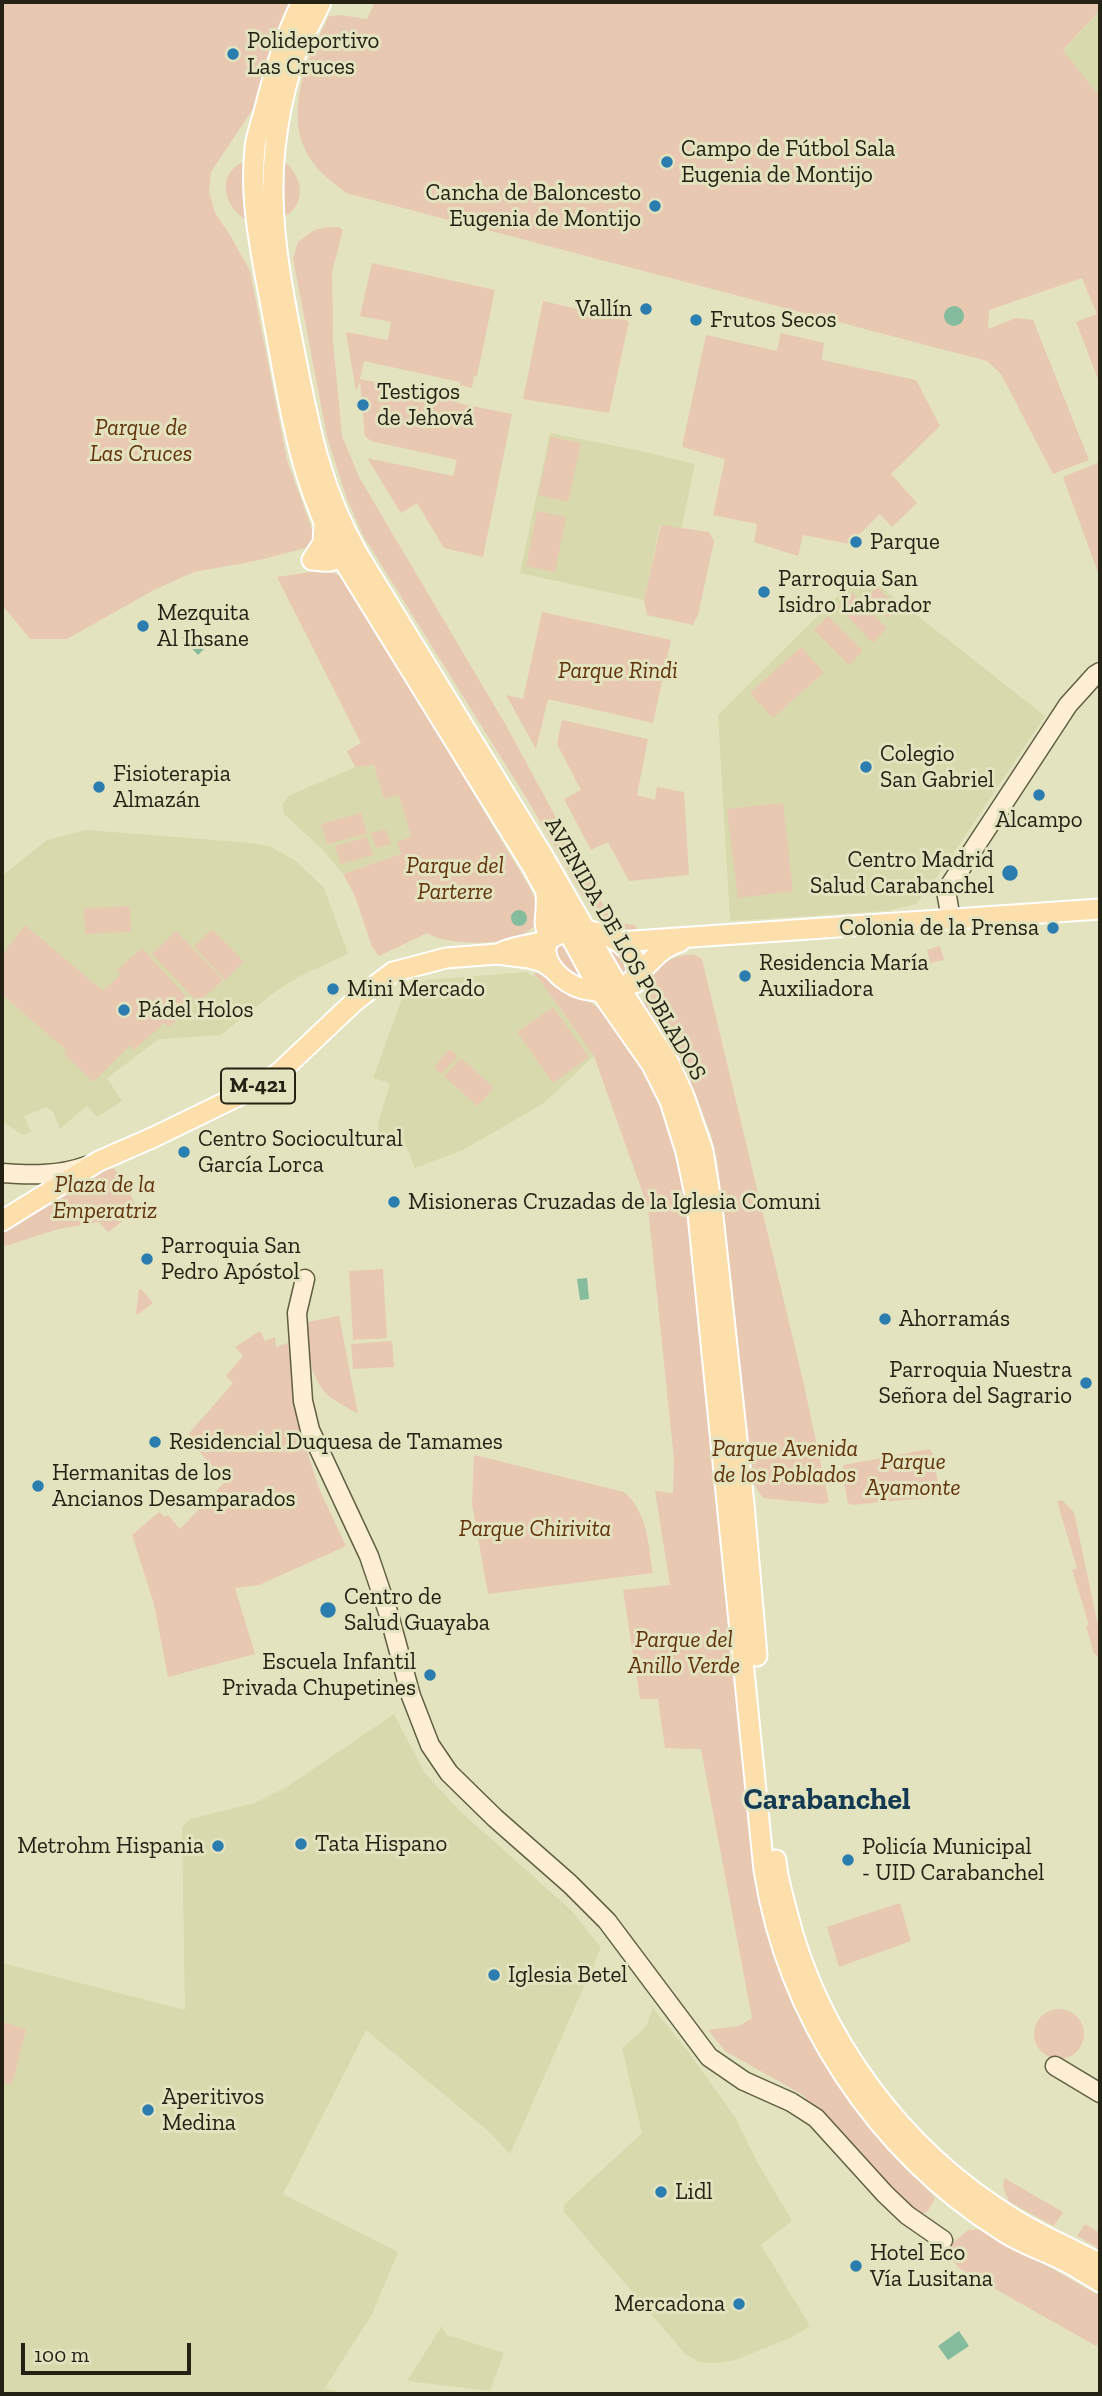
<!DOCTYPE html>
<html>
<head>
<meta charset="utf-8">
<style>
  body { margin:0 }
  #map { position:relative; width:1102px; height:2396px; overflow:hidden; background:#e3e3bf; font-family:"Zilla Slab",serif }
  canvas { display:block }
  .frame { position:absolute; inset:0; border:4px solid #232215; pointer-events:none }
  .scale { position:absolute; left:21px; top:2343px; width:170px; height:32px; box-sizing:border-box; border:4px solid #232215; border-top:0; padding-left:9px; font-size:21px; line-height:24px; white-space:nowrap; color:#232215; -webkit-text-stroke:5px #e3e3bf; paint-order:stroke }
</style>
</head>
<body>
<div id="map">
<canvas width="1102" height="2396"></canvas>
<div class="frame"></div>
<div class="scale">100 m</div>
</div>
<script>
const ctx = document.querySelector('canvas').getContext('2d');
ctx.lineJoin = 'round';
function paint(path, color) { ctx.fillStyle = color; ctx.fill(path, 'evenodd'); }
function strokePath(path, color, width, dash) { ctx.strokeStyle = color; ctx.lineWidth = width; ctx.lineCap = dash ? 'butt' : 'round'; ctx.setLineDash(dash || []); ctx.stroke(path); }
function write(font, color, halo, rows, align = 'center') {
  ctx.font = font + ' "Zilla Slab",serif'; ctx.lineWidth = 6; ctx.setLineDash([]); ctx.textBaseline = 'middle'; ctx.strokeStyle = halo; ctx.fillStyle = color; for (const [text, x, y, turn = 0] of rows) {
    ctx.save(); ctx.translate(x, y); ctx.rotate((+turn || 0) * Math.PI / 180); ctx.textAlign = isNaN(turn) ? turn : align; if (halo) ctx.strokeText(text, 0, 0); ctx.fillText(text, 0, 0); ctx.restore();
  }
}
paint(new Path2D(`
  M1100 10V91L1096 93 1063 51Z
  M550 433 641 451 695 464 681 530 660 525 644 600 520 573Z
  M862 572 1045 716 947 863 916 904 886 911 730 921 718 715Z
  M374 765 399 795 411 838 401 854 343 874 323 850 284 814 282 805 288 796 358 766Z
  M86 830 252 843 271 847 296 861 324 888 348 954 300 976 280 988 221 1035 159 1039 107 1078 122 1101 97 1117 87 1106 60 1129 53 1112 47 1107 24 1116 31 1132 23 1135 2 1121V876L47 840Z
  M526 972 539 979 594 1056 544 1103 463 1150 415 1168 405 1144 392 1151 379 1134 378 1124 390 1083 373 1078 406 988 427 980Z
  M394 1714 424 1772 461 1812 572 1911 601 1948 510 2154 488 2131 366 2030 283 2194 398 2252 372 2314 325 2388 343 2394H2V1963L185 2010 182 1827 190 1819 255 1803 287 1787Z
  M653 2008 687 2050 736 2119 755 2158 792 2221 761 2245 810 2326 792 2337 736 2360 715 2363 700 2362 686 2355 564 2212 565 2204 642 2133 622 2048 646 2027Z
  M442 2326 447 2335 504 2353 490 2391 407 2381Z`), '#d9d9ae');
paint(new Path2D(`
  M2 2H294L270 52 262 90 257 103 211 172 209 191 215 213 230 235 250 271 287 460 314 535 313 542 306 548 255 561 194 572 154 590 67 639H30L2 605Z
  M371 2H1100V10L1063 50 1096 92 1100 91V384L1076 322 1097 314 1082 278 989 310 988 329 1016 318 1033 320 1089 460 1053 474 1001 374 987 361 346 193C335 184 322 175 314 164 280 120 306 60 329 16L340 15 367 19 374 4Z
  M245 161V219C223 205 216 173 245 161Z
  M283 161C303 174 308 206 283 217L281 187Z
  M328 227H339L343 230 332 272 333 341 342 436 359 477 507 727 608 914 619 923 635 925 637 930 613 928 604 922 582 895 530 804 364 537 347 499 327 437 293 258 298 242 314 230Z
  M372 263 495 290 477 376H474L472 388 460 385V382L364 361 360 379 457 399V403L512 414 483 557 444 548 417 503 401 513 367 458 453 476 457 460 371 441 365 436 360 382 356 391 346 332 388 340 391 322 360 316Z
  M543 301 629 321 609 413 523 399Z
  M781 333 824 343 822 360 916 380 940 426 891 474 917 503 892 527 880 514 850 544 803 535 798 556 754 542 757 524 713 515 725 459 682 447 706 335 777 351Z
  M551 437 581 443 568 502 538 495Z
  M1100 462V578L1063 477Z
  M537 511 566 517 555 572 526 566Z
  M661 525 709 532 714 541 698 615 693 625 647 615 644 600Z
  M324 570 341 576 346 582 529 886C533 895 540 907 538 917 532 949 448 947 427 933L379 956 372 947 355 896 343 874 401 854 397 842 411 837 399 795 384 799 374 765 355 767 347 751 361 743 277 577Z
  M877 587 899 608 888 618 867 597Z
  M852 593 887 628 873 643 838 607Z
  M542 612 671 640 653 723 548 699 536 749 506 695 523 699Z
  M828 616 863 651 849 665 814 630Z
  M801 647 824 672 773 718 750 693Z
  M562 720 648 739 637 795 655 800 657 787 684 792 689 875 629 881 608 842 591 850 564 799 581 790 557 744Z
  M783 803 793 891 738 898 727 809Z
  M361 813 367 834 327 844 321 824Z
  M386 829 391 844 376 848 371 833Z
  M367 837 373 855 340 864 335 846Z
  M130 906 131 932 85 934 84 908Z
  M25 925 103 991 120 975 117 970 142 948 193 1004 169 1027 164 1023 134 1050 129 1046 93 1082 64 1054 67 1051 2 994V955Z
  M212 929 244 962 225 980 194 946Z
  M176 931 223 980 198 1003 152 954Z
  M561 941 585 981C562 978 557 964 554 944Z
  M940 946 944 960 930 963 927 950Z
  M606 947C619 952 625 957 629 970L624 977Z
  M693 954 702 959 804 1385 829 1502 823 1504 763 1498 751 1480 732 1282 717 1160 711 1135 696 1095 647 1018C637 978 653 959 693 954Z
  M537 973 565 987 615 1018 669 1104 692 1214 765 1918 816 2036 865 2120 935 2198 928 2211 921 2215 911 2211 832 2130 803 2095 725 2051 708 2030 739 2026 752 2018 701 1749 665 1748 658 1699H640L623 1590 670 1585 655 1491 673 1493 674 1459 648 1208 594 1056 539 979 533 974Z
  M553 1007 589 1057 553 1083 517 1032Z
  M450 1049 458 1056 441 1074 434 1067Z
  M461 1058 494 1088 477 1106 444 1076Z
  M113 1168 122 1177 138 1210 108 1232 99 1222 59 1229 2 1247V1232L104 1171Z
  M383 1269 387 1338 353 1340 349 1271Z
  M141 1289 153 1303 137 1315 136 1313 139 1290Z
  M339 1316 358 1414C348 1407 332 1401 325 1392 308 1372 308 1346 307 1322Z
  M260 1331 265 1341 275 1337 276 1347 288 1343 297 1421 320 1491 346 1546 259 1585 235 1588 255 1654 168 1677 154 1604 132 1535 159 1512 165 1517 168 1515 180 1529 226 1481 186 1437 233 1383 226 1376 243 1356 235 1347Z
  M392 1341 394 1367 353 1369 351 1344Z
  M929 1449 932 1452 939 1487 935 1497 852 1505 848 1503 841 1469 844 1465Z
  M474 1455 624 1492C648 1513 648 1544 653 1573L488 1594 472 1504Z
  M1062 1500 1073 1511 1075 1517 1100 1635V1657L1094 1654 1086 1626 1089 1625 1072 1570 1077 1568 1057 1501Z
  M900 1903 911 1941 839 1967 827 1927Z
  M1034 2034a25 25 0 1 1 50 0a25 25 0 1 1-50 0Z
  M2 2022 26 2029 12 2085 2 2082Z
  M1004 2178 1063 2212 1054 2226 1009 2202 1003 2187Z
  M1085 2224 1100 2233V2249L1077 2236Z
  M983 2229 1100 2296V2341L1096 2346 960 2269 944 2251 968 2230Z`), '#e9c8b2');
paint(new Path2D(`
  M944 316a10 10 0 1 1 20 0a10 10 0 1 1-20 0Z
  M193 627 198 631 195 635 206 647 198 655 182 638Z
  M511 918a8 8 0 1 1 16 0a8 8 0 1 1-16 0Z
  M587 1278 589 1299 580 1300 577 1279Z
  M959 2331 969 2346 948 2360 938 2346Z`), '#84bc9d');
const secondary = new Path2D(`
  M951 919 946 891 1068 705 1095 675 1100 672
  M2 1173C29 1175 59 1176 86 1166
  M305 1279 297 1313 303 1401 310 1430 369 1556 389 1615 411 1696 430 1745 449 1773 495 1818 570 1884 607 1921 709 2057 744 2081 791 2102 816 2118 885 2194 907 2215 943 2240
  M1055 2066 1100 2093`);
const primary = new Path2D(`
  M302 2C284 39 274 72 264 112 261 124 256 136 255 148 249 205 263 261 273 317 289 402 298 478 340 555L532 866 601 992 652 1065 670 1101 686 1152 697 1204 764 1870C787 2016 876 2151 1001 2230 1021 2244 1046 2251 1068 2263 1079 2269 1090 2276 1100 2282
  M321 2C312 22 299 43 292 65 284 91 278 121 275 148 268 214 280 279 293 344 308 421 319 487 359 556L543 856 612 976 669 1063 684 1096 703 1151 712 1207 744 1504 757 1656
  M324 525 323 543 312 560C330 563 338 563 344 545
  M546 895C547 905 546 912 545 922 545 927 548 932 548 938 548 943 545 948 546 953 549 972 571 988 589 990 604 993 619 992 630 982 648 967 656 949 680 942
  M619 942 1100 909
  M504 951C518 946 533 945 546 940 553 938 559 933 566 932 587 927 612 934 627 949 636 958 639 971 635 983
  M2 1221 99 1161 154 1137 263 1084 281 1071 355 1001 393 972 446 958 497 954 529 958 543 962 554 970
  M776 1860C777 1878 783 1895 787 1912 818 2037 901 2149 1011 2217 1039 2235 1071 2248 1100 2264`);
strokePath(secondary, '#605f40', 21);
strokePath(primary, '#fff', 23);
strokePath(secondary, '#feefd4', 18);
strokePath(primary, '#fcdfaa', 19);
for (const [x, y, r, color] of [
  [233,54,7,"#2a7dae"],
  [667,162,7,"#2a7dae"],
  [655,206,7,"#2a7dae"],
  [646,309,7,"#2a7dae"],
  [696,320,7,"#2a7dae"],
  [363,405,7,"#2a7dae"],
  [856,542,7,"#2a7dae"],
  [764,592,7,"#2a7dae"],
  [143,626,7,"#2a7dae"],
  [866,767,7,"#2a7dae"],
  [99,787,7,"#2a7dae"],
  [1039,795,7,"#2a7dae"],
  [1010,873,9,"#2a7dae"],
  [1053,928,7,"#2a7dae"],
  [745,976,7,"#2a7dae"],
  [333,989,7,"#2a7dae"],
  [124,1010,7,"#2a7dae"],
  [184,1152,7,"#2a7dae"],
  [394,1202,7,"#2a7dae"],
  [147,1259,7,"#2a7dae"],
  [885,1319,7,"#2a7dae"],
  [1086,1383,7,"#2a7dae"],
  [155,1442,7,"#2a7dae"],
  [38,1486,7,"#2a7dae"],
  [328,1610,9,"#2a7dae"],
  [430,1675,7,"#2a7dae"],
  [301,1844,7,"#2a7dae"],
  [218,1846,7,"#2a7dae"],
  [848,1860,7,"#2a7dae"],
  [494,1975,7,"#2a7dae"],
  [148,2110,7,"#2a7dae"],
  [661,2192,7,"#2a7dae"],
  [856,2266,7,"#2a7dae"],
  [739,2304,7,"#2a7dae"]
]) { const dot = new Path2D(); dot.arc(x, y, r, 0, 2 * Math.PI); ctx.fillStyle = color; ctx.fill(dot); strokePath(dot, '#e3e3bf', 2.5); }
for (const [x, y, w] of [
  [258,1086,74]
]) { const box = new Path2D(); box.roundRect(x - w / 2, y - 17.5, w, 35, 5); ctx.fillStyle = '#e3e3bf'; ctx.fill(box); strokePath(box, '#232215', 2); }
write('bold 21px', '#232215', null, [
  ["M-421",258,1086]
]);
write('23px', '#232215', '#e3e3bf', [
  ["Polideportivo",247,41],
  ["Las Cruces",247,67],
  ["Campo de Fútbol Sala",681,149],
  ["Eugenia de Montijo",681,175],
  ["Cancha de Baloncesto",641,193,"right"],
  ["Eugenia de Montijo",641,219,"right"],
  ["Vallín",632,309,"right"],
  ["Frutos Secos",710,320],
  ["Testigos",377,392],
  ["de Jehová",377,418],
  ["Parque",870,542],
  ["Parroquia San",778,579],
  ["Isidro Labrador",778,605],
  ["Mezquita",157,613],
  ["Al Ihsane",157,639],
  ["Colegio",880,754],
  ["San Gabriel",880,780],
  ["Fisioterapia",113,774],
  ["Almazán",113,800],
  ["Alcampo",1039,820,"center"],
  ["Centro Madrid",994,860,"right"],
  ["Salud Carabanchel",994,886,"right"],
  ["Colonia de la Prensa",1039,928,"right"],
  ["Residencia María",759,963],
  ["Auxiliadora",759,989],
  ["Mini Mercado",347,989],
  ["Pádel Holos",138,1010],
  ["Centro Sociocultural",198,1139],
  ["García Lorca",198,1165],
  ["Misioneras Cruzadas de la Iglesia Comuni",408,1202],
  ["Parroquia San",161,1246],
  ["Pedro Apóstol",161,1272],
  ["Ahorramás",899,1319],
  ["Parroquia Nuestra",1072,1370,"right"],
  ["Señora del Sagrario",1072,1396,"right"],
  ["Residencial Duquesa de Tamames",169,1442],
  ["Hermanitas de los",52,1473],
  ["Ancianos Desamparados",52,1499],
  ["Centro de",344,1597],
  ["Salud Guayaba",344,1623],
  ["Escuela Infantil",416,1662,"right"],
  ["Privada Chupetines",416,1688,"right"],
  ["Tata Hispano",315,1844],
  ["Metrohm Hispania",204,1846,"right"],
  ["Policía Municipal",862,1847],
  ["- UID Carabanchel",862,1873],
  ["Iglesia Betel",508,1975],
  ["Aperitivos",162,2097],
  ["Medina",162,2123],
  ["Lidl",675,2192],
  ["Hotel Eco",870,2253],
  ["Vía Lusitana",870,2279],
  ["Mercadona",725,2304,"right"]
], 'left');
write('italic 23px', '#61320c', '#e3e3bf', [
  ["Parque de",141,428],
  ["Las Cruces",141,454],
  ["Parque Rindi",618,671],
  ["Parque del",455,866],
  ["Parterre",455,892],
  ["Plaza de la",105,1185],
  ["Emperatriz",105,1211],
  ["Parque Avenida",785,1449],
  ["de los Poblados",785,1475],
  ["Parque",913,1462],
  ["Ayamonte",913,1488],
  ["Parque Chirivita",535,1529],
  ["Parque del",684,1640],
  ["Anillo Verde",684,1666]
]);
write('23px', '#232215', '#e3e3bf', [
  ["AVENIDA DE LOS POBLADOS",625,949,60]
]);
write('bold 30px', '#133a52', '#e3e3bf', [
  ["Carabanchel",827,1800]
]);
</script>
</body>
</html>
